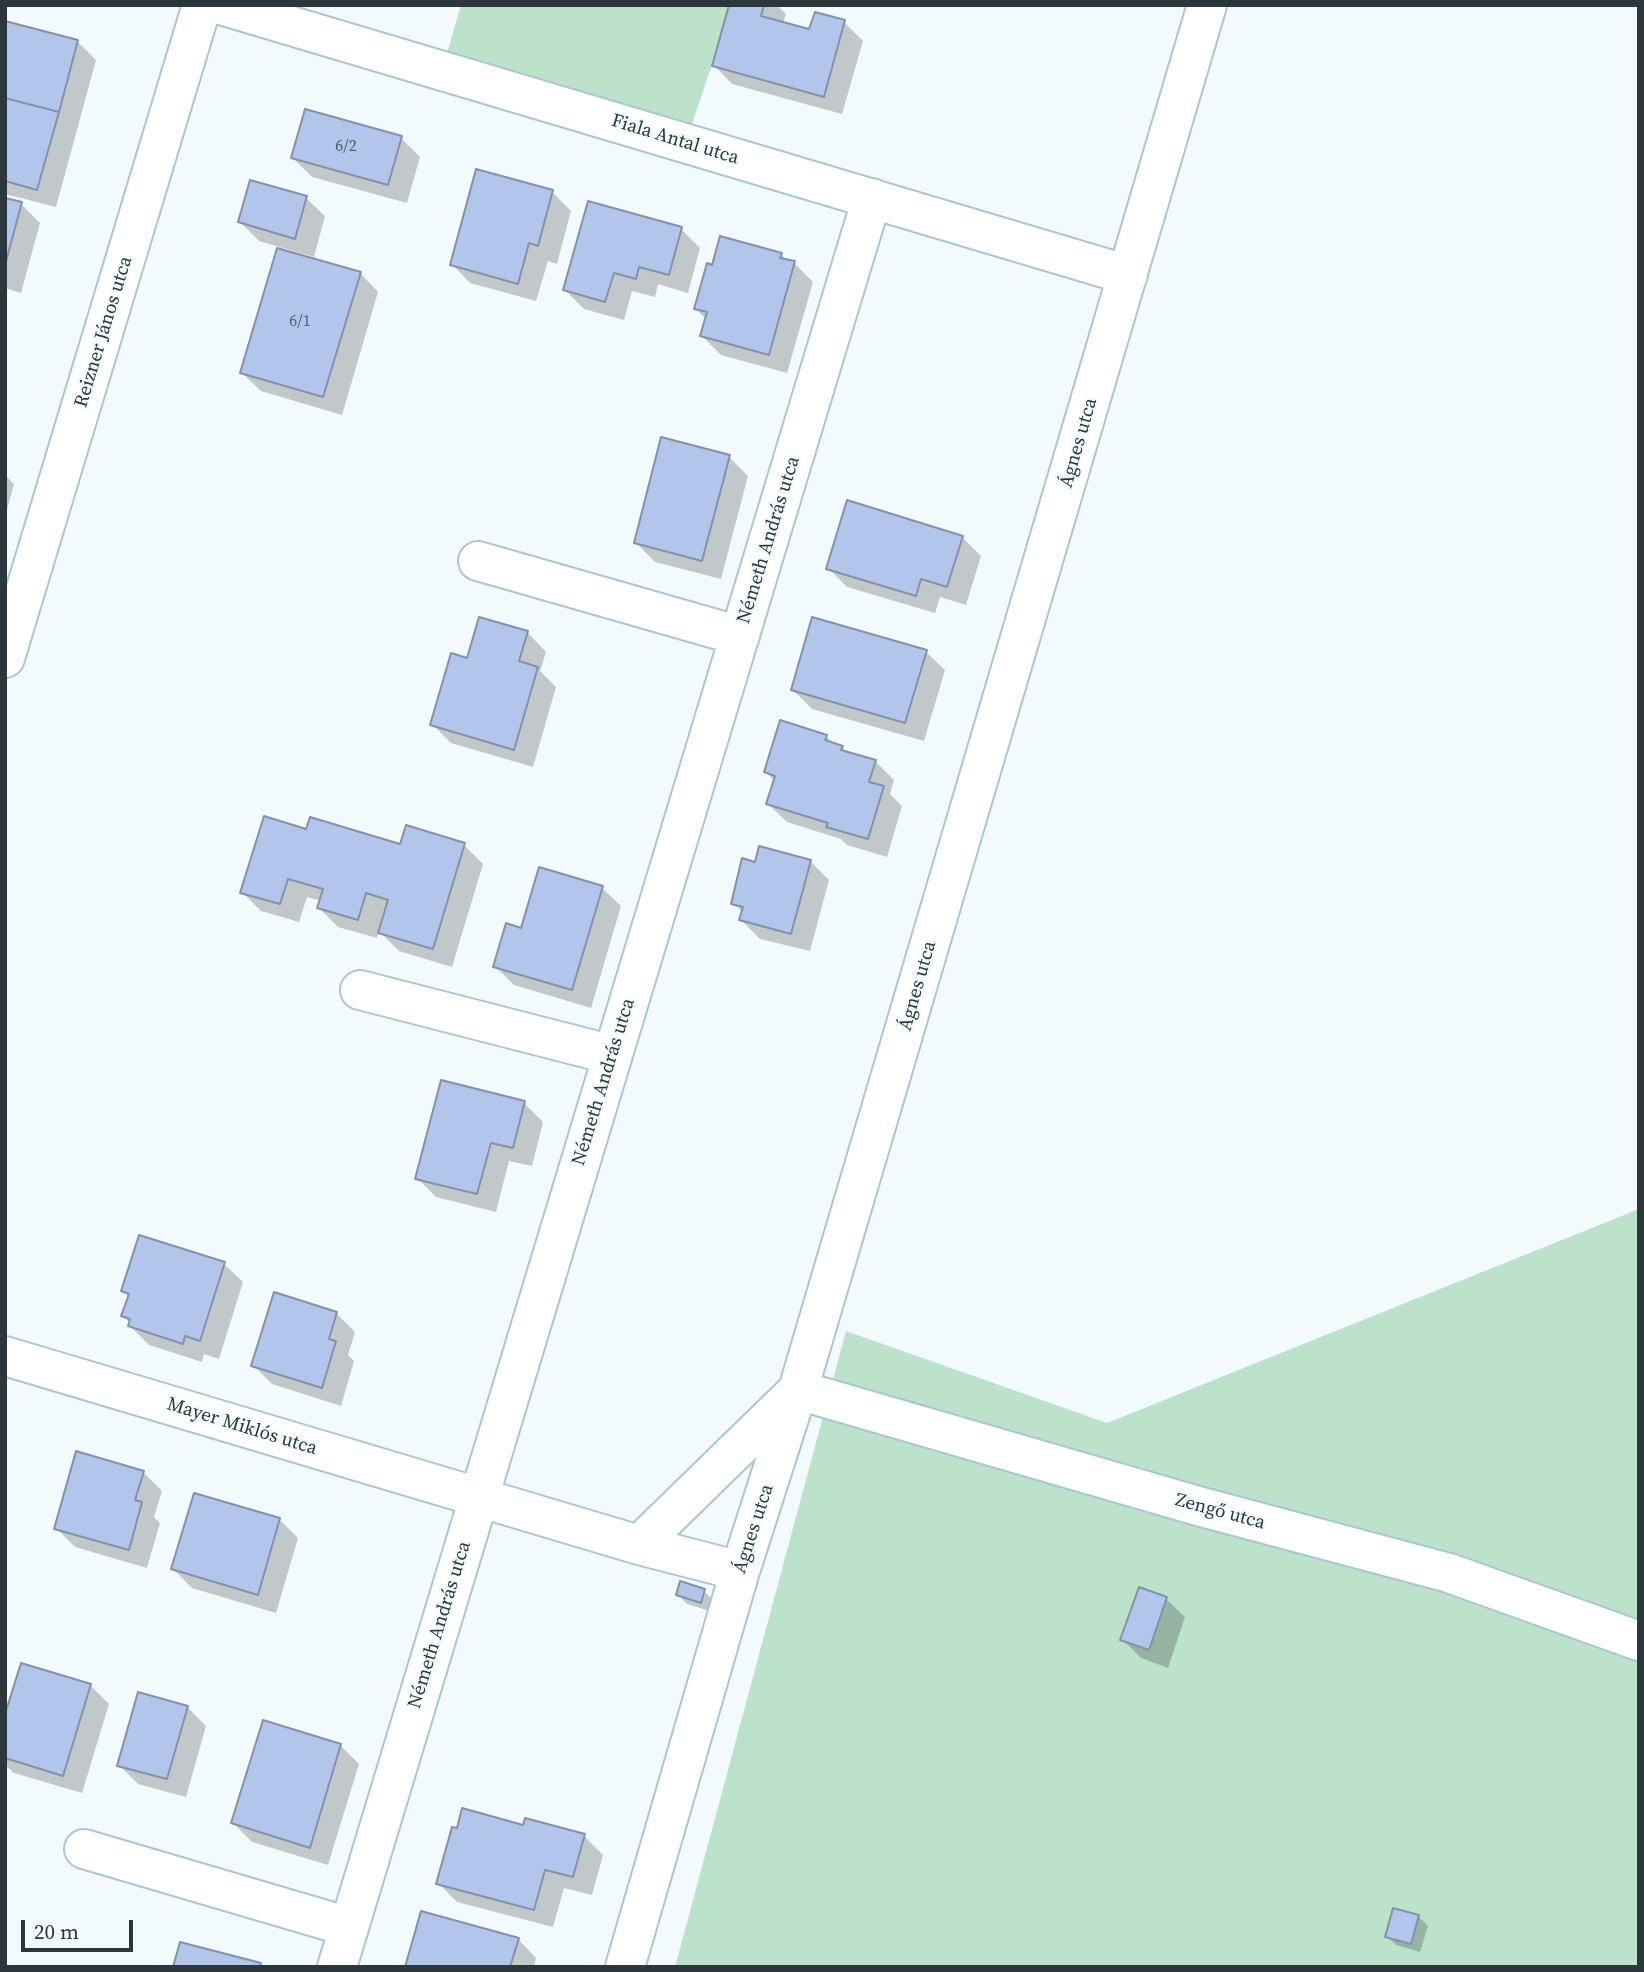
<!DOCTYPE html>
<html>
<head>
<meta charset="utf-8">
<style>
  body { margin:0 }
  #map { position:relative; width:1644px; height:1972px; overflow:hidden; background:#f3fafd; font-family:"Source Serif 4",serif }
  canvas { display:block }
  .frame { position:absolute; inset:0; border:7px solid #2b373d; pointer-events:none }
  .scale { position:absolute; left:21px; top:1920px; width:112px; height:32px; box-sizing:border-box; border:4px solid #2b373d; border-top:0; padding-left:9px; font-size:21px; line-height:24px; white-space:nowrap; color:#2b373d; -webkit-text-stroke:5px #f3fafd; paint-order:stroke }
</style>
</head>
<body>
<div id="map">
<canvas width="1644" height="1972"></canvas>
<div class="frame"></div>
<div class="scale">20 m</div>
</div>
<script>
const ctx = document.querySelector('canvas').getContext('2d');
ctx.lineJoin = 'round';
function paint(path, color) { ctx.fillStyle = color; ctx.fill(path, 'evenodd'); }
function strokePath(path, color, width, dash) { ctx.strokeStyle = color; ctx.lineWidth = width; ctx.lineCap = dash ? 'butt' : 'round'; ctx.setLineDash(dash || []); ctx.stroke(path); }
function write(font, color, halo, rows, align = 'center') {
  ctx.font = font + ' "Source Serif 4",serif'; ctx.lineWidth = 5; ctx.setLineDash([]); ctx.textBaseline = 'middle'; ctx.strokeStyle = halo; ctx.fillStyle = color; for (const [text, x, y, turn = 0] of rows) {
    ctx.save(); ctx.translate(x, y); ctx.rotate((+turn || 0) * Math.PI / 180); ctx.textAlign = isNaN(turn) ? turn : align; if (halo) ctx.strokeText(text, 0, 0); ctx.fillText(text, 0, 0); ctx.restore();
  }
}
paint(new Path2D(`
  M461 5H732L689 133 445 60Z
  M1639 1209V1967H675L846 1331 1107 1423Z`), '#bce2ca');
paint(new Path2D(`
  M731 5H777L786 14 783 23 811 31 844 22 863 41 842 114 732 84 714 65Z
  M5 22 77 41 96 60 56 207 5 194Z
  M401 138 420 157 407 203 312 177 293 158Z
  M552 192 571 211 557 264 548 261 536 301 470 283 452 264Z
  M306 198 325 216 314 257 259 241 240 222Z
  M5 200 21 204 40 223 21 293 5 288Z
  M681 229 700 248 688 293 658 284 655 297 632 291 624 320 584 309 565 290Z
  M781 254 788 261 794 263 813 282 787 373 721 355 702 336 706 319 696 309Z
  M360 273 378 292 342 415 261 391 242 373Z
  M729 457 748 476 721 579 655 562 636 543Z
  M5 475 14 484 5 517Z
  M962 537 981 556 966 605 940 597 935 613 847 587 828 568Z
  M480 619 528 633 546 652 540 671 556 687 533 767 451 743 432 724 468 660Z
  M926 652 945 670 924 741 812 709 793 690Z
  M826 736 835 745 842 747 847 753 875 761 894 780 890 794 902 806 887 857 847 845 841 839 787 822 768 804 775 781 766 772Z
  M308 831 401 846 464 845 483 864 452 967 399 951 379 931 377 938 338 927 319 908 321 901 307 897 299 922 261 911 242 892Z
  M810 861 829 880 810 951 760 939 741 920 743 913 733 903 756 864Z
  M602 888 621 906 591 1008 514 985 495 966 522 930Z
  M524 1103 543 1122 532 1166 509 1161 496 1212 436 1197 417 1178Z
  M224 1264 243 1282 219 1359 204 1354 202 1362 149 1345 130 1326V1323L123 1316 129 1297 123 1291Z
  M336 1313 355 1332 348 1355 354 1361 341 1406 272 1384 253 1365Z
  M143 1472 162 1491 154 1517 160 1523 147 1568 75 1547 56 1528Z
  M279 1519 298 1538 276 1613 192 1588 173 1569Z
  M1140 1589 1166 1599 1185 1617 1168 1668 1141 1658 1122 1639Z
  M704 1591 713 1600 710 1611 687 1604 678 1595Z
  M90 1685 109 1704 82 1793 14 1773 5 1765V1720Z
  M187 1707 206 1726 186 1797 138 1784 119 1765Z
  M340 1745 359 1764 328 1865 252 1842 233 1823Z
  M525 1827 584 1836 603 1855 592 1895 564 1888 553 1927 457 1902 438 1883Z
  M1419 1917 1428 1926 1420 1952 1396 1945 1387 1936Z
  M518 1939 536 1958 534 1967H407Z`), '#0003');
const building = new Path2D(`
  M729 5H764L761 16 809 29 815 12 845 20 824 97 712 66Z
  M5 21 78 40 59 112 5 98Z
  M5 98 59 112 37 190 5 181Z
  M305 109 402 136 388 185 291 158Z
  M476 169 553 190 538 246 529 243 518 284 450 265Z
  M250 180 307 196 295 239 238 222Z
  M5 198 22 202 5 265Z
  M588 201 682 227 669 275 639 267 636 279 614 273 605 302 563 290Z
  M720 236 782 253 780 258 795 261 769 355 700 336 707 312 694 309 707 263 712 265Z
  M277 248 361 272 323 397 240 373Z
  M661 437 730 455 702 561 634 543Z
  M847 500 963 536 947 587 921 579 916 596 826 569Z
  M479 617 528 631 519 661 538 667 514 750 430 725 451 653 467 658Z
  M812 617 927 650 905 723 791 690Z
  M780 720 827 735 825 740 843 746 841 750 876 760 869 782 884 786 868 839 826 827 828 823 766 804 775 776 764 772Z
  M264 816 306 829 310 817 400 844 406 825 465 843 433 949 378 933 388 900 366 893 358 920 317 908 323 889 288 879 280 904 240 893Z
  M759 846 811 860 791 934 739 920 743 907 731 904 742 858 755 862Z
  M539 867 603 886 572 990 493 967 506 923 521 928Z
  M441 1080 525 1101 513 1148 491 1143 477 1194 415 1179Z
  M139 1235 225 1262 200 1341 185 1336 183 1344 128 1326 130 1319 121 1316 129 1294 121 1291Z
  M274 1292 337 1312 329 1339 336 1341 322 1388 251 1366Z
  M76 1451 144 1471 135 1500 142 1502 129 1550 54 1529Z
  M194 1493 280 1518 258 1595 171 1569Z
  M680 1581 705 1589 701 1603 676 1595Z
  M1139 1587 1167 1597 1149 1650 1120 1640Z
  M21 1663 91 1684 63 1776 5 1758V1714Z
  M138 1692 188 1706 167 1779 117 1766Z
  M263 1720 341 1744 310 1848 231 1823Z
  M462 1808 523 1825 525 1818 585 1834 573 1877 545 1870 534 1910 436 1884 452 1827 457 1828Z
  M1393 1908 1419 1915 1411 1944 1385 1937Z
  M421 1911 519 1938 510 1967H405Z
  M180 1942 261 1963 260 1967H173Z`);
paint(building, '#b2c6eb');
strokePath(building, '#8491a8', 2);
const minor = new Path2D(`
  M221 5 1128 275
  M478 561 740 636
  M5 658 202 5
  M360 990 613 1055
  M5 1356 639 1545 740 1571
  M639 1545 798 1390 1198 1506 1449 1573 1639 1641
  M84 1849 349 1927
  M337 1967 872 198
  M625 1967 740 1571 798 1390 1207 5`);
strokePath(minor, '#a8c7d5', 42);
strokePath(minor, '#fff', 38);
write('16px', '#4d5b68', null, [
  ["6/2",346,147],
  ["6/1",300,322]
]);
write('19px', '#2b373d', '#f3fafd', [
  ["Fiala Antal utca",675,140,17],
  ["Reizner János utca",104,332,-73],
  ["Ágnes utca",1079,443,-74],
  ["Németh András utca",769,540,-73],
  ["Ágnes utca",918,986,-74],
  ["Németh András utca",604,1082,-73],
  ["Mayer Miklós utca",242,1427,17],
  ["Zengő utca",1220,1512,15],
  ["Ágnes utca",754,1529,-72],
  ["Németh András utca",440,1625,-73]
]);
</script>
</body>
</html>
